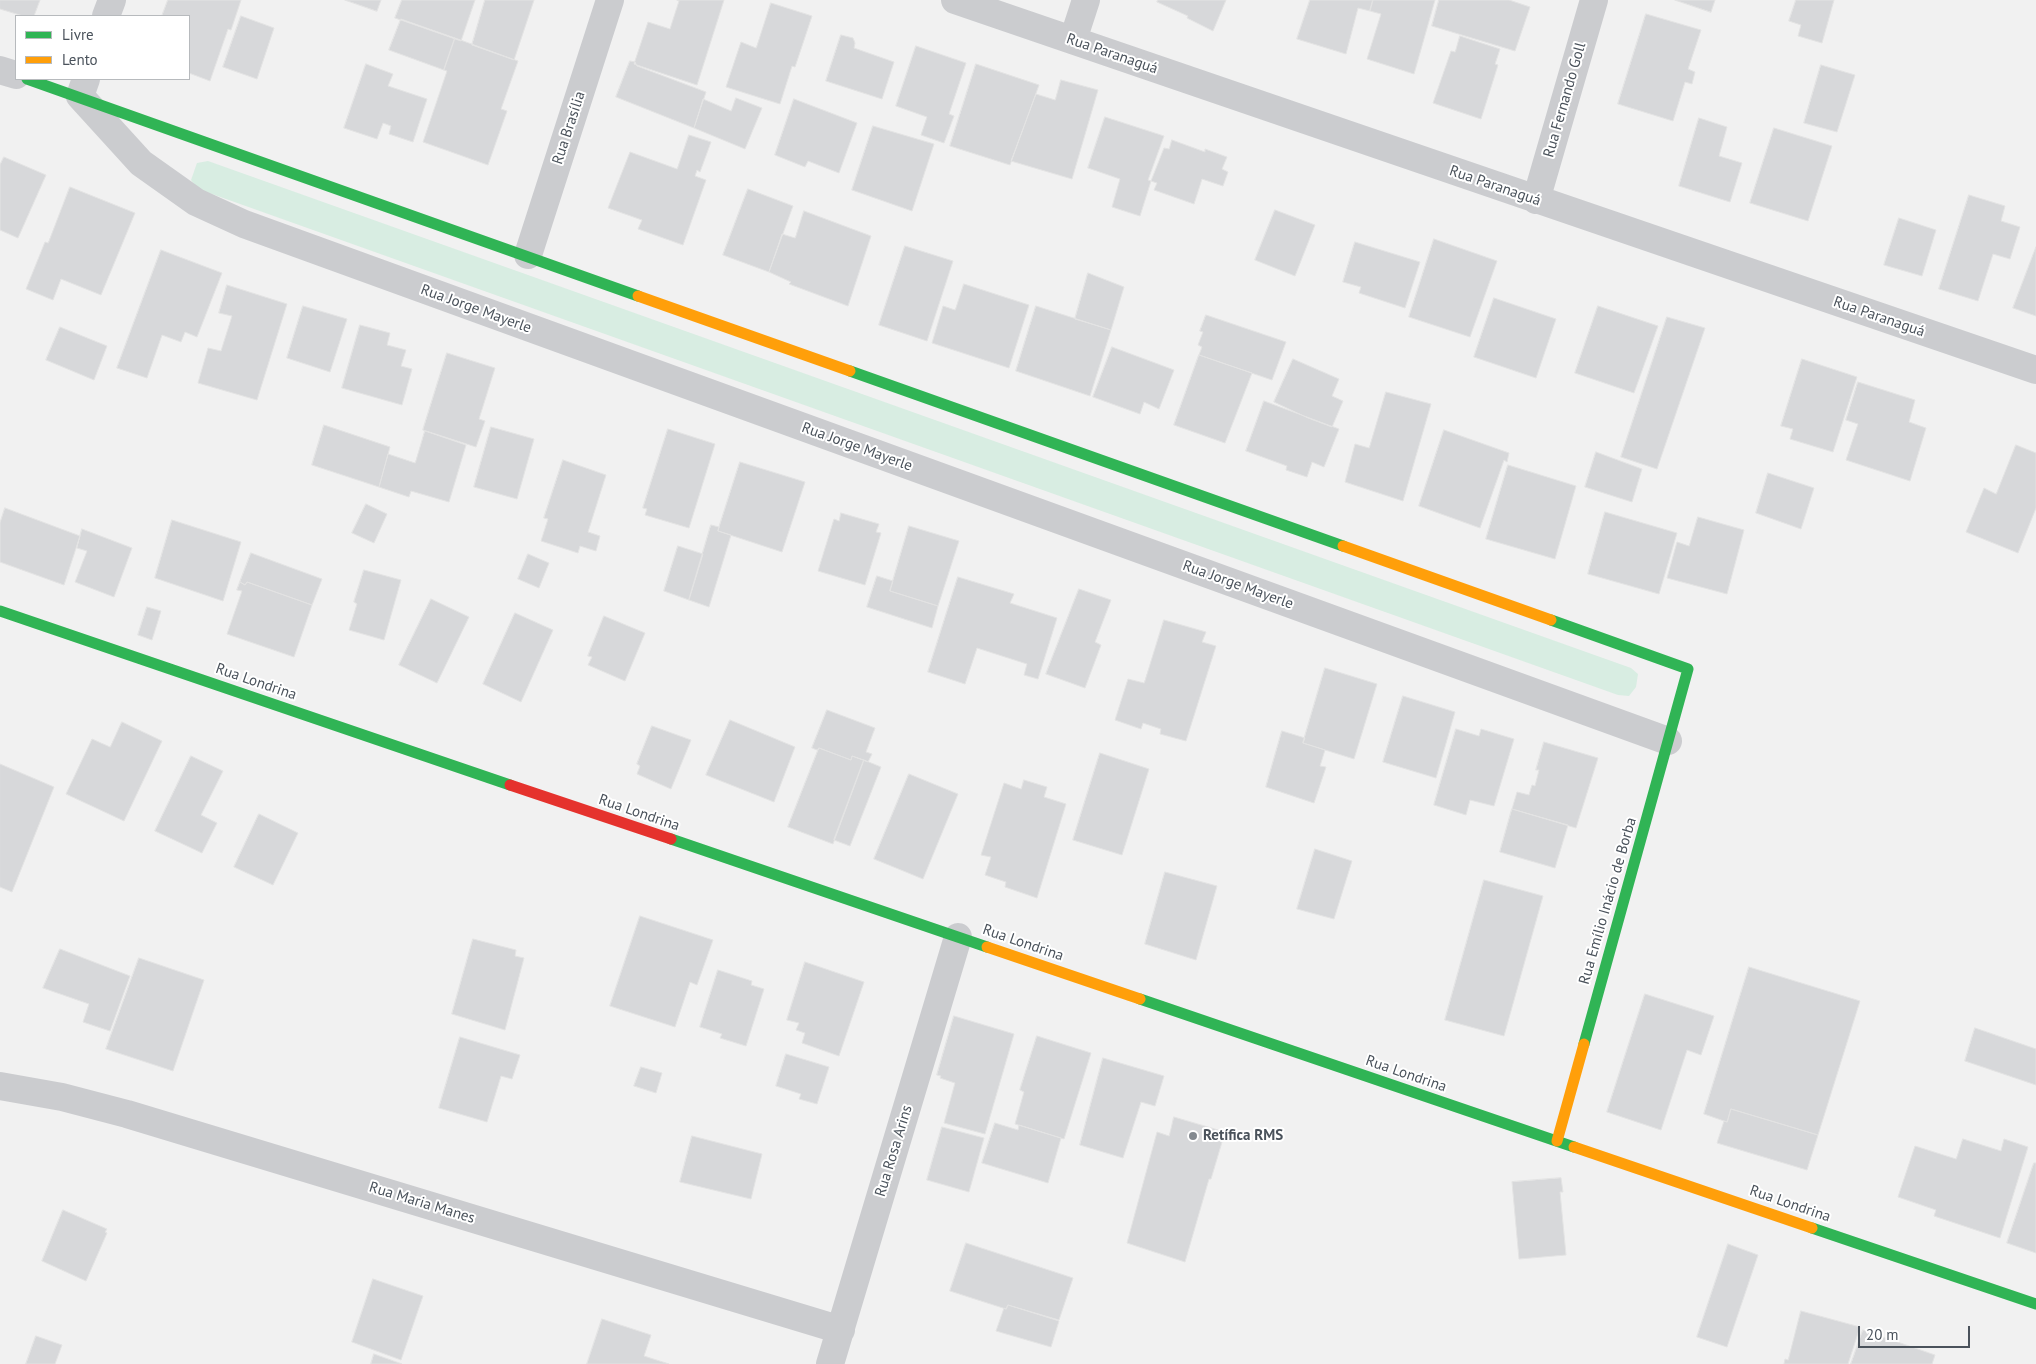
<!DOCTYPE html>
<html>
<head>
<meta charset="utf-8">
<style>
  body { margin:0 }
  #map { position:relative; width:2036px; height:1364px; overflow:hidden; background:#f1f1f1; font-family:"PT Sans",sans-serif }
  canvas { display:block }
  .legend { position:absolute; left:15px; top:15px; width:175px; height:65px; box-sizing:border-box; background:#fff; border:1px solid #b7babd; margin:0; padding:6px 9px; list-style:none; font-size:15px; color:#4a525b }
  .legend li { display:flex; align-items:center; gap:10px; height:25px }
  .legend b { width:25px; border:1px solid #b7babd }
  .scale { position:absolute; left:1858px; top:1326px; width:112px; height:22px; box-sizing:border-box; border:2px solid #4a525b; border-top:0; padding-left:6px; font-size:15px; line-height:18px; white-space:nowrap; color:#4a525b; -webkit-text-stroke:4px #fff; paint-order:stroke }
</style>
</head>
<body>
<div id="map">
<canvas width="2036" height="1364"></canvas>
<ul class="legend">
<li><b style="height:6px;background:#30b455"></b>Livre</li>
<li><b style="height:6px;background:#ff9f0a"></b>Lento</li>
</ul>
<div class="scale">20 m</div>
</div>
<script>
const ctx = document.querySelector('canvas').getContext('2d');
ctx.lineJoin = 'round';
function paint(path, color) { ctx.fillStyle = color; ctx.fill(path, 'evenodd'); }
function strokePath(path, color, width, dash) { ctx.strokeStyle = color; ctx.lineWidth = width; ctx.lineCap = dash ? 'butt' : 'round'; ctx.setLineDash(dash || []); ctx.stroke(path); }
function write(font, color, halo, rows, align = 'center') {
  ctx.font = font + ' "PT Sans",sans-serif'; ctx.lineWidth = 4; ctx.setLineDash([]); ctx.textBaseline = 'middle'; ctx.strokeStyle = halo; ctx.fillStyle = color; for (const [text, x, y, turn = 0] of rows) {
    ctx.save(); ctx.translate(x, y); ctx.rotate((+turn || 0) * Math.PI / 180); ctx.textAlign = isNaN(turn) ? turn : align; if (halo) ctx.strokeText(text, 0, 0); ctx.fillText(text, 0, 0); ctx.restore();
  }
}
paint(new Path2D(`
  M208 161 1631 668 1638 674 1636 687 1629 696 1618 695 198 189 191 180 197 163Z`), '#d8ede2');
const building = new Path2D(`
  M0 0H40L34 16H23L0 9Z
  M168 0H241L231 30 228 29 210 81 189 73V16H162Z
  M345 0H381L377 11Z
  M402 0H475L461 41 395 18Z
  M485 0H534L514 60 472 45Z
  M677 0H724L697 85 634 64 648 22 670 29 679 1Z
  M1158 0H1226L1213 31 1187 18 1188 16 1157 2Z
  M1310 0H1373L1370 11 1358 8 1346 54 1297 39Z
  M1373 0H1435L1414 74 1367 59 1381 14 1370 11Z
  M1439 0H1509L1530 7 1515 51 1432 26Z
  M1675 0H1715L1711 12Z
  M1796 0H1834L1822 43 1798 36 1801 25 1789 21Z
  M771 3 812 16 795 67 792 66 780 104 726 87 741 42 756 48Z
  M1646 14 1701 30 1688 69 1695 72 1692 84 1685 82 1673 121 1618 104Z
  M241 16 274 28 257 79 223 67Z
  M401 19 455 38 444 70 389 50Z
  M841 35 853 38 855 43 854 48 894 62 882 99 826 81Z
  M1460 36 1500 49 1495 64 1498 65 1481 119 1433 103 1451 51 1455 52Z
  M455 38 518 61 501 109 507 111 488 165 423 142 447 71 444 70Z
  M916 46 966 63 949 114 954 116 944 143 921 135 927 117 896 106Z
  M630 61 635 62 637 66 706 92 694 128 616 97Z
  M366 64 393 74 388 86 427 99 413 142 389 134 391 126 383 123 377 139 344 128Z
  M976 64 1039 85 1010 165 950 146Z
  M1821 65 1855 75 1837 132 1804 123Z
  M1061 80 1098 90 1072 179 1011 161 1036 94 1055 100Z
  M736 98 762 108 745 149 694 128 703 99 731 111Z
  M794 99 857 123 839 173 808 161 805 167 775 155Z
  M1105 117 1164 136 1148 180 1151 181 1140 216 1112 207 1120 179 1088 168Z
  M1699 118 1727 127 1719 156 1742 163 1730 202 1679 186Z
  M873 126 934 144 912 211 852 190Z
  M1774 128 1832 146 1808 221 1750 203Z
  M689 135 711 142 700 172 697 170 695 176 706 180 683 245 638 229 642 220 608 208 630 152 677 169Z
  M1172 140 1205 152V149L1227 157 1222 169 1228 172 1223 186 1202 179 1194 204 1154 190 1157 183 1151 181 1164 148 1169 149Z
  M4 157 46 175 18 238 0 230V165Z
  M70 187 135 213 101 295 61 279 53 300 26 289 45 242 48 243Z
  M748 189 793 206 769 272 723 255Z
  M1969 195 2005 206 2001 221 2020 227 2010 259 1993 254 1978 301 1939 289Z
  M1275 210 1315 225 1295 276 1255 260Z
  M804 211 871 236 848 306 789 284 791 282 769 272 782 234 795 238Z
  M1899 218 1936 230 1922 276 1884 265Z
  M1434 239 1497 261 1470 337 1409 317Z
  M1355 242 1420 262 1405 308 1359 293 1361 287 1343 282Z
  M905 246 953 261 927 341 879 325Z
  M2036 247V316L2013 308Z
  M161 250 222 273 197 337 185 332 181 342 162 335 147 378 117 368Z
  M1088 273 1124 287 1111 330 1075 319Z
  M964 284 1029 305 1009 368 932 343 943 306 955 310Z
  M227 285 287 304 257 400 198 383 208 348 221 351 232 316 219 313Z
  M1494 298 1556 319 1536 378 1474 357Z
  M303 306 347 319 330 372 287 358Z
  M1036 306 1111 330 1090 396 1016 371Z
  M1598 306 1658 326 1634 393 1575 373Z
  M1206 315 1286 342 1272 380 1199 355 1202 347 1198 345 1203 332 1200 331Z
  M1667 317 1705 328 1657 469 1621 457Z
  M360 325 390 333 387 345 406 350 401 366 412 369 402 405 342 388Z
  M60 327 107 346 94 380 46 360Z
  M1112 347 1174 370 1159 409 1144 402 1140 414 1093 397Z
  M447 353 495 368 479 419 485 421 476 447 423 430Z
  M1199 355 1252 373 1225 443 1174 425Z
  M1293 359 1339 379 1332 396 1343 401 1332 427 1308 418 1274 402Z
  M1802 359 1857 377 1833 452 1790 439 1793 429 1781 426Z
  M1858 382 1915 400 1909 422 1926 428 1910 481 1846 460 1858 424 1846 420Z
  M1386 392 1431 404 1403 501 1345 482 1355 444 1369 448Z
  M1264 401 1339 429 1324 467 1312 462 1307 477 1286 470 1287 466 1246 451Z
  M324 425 390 447 379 487 312 465Z
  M491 427 534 439 517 499 474 487Z
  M668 429 715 444 689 528 645 515 647 509 643 508Z
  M1444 430 1509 453 1507 462 1504 460 1480 528 1419 506Z
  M425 431 466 445 449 502 411 491 409 497 379 487 388 454 415 463Z
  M2016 445 2036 453V508L2018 553 1966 532 1984 488 1996 494Z
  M1596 452 1642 469 1632 502 1585 487Z
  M563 460 606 475 588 532 600 536 596 551 580 546 578 553 541 541 548 519 544 518Z
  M740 462 805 482 782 552 718 531Z
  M1508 465 1576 486 1555 559 1486 539Z
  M1768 473 1814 488 1801 529 1756 513Z
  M366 504 387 514 374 543 352 533Z
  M5 508 80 536 64 585 0 562V523Z
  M1605 512 1677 533 1659 594 1588 574Z
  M841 513 879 524 876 532 881 533 865 585 818 571 834 519 839 521Z
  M1698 517 1744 530 1727 594 1667 578 1677 542 1689 546Z
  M172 520 241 542 223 601 155 578Z
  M711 525 719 527 718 531 731 535 709 607 689 600Z
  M909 526 959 541 938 606 890 591Z
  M82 529 132 548 114 597 75 582 87 551 77 548Z
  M678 546 703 554 689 600 664 591Z
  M251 553 322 579 312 605 247 582 245 585 240 582Z
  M528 554 549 563 539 588 518 579Z
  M364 570 401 580 384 640 349 630 357 604 354 602Z
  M877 576 893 581 890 591 938 606 932 628 867 607Z
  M958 577 1014 594 1010 603 1057 618 1038 679 1024 675 1027 664 977 648 965 684 928 672Z
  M240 582 245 585 247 582 312 605 294 657 227 634 242 591 237 590Z
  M1079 589 1111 600 1095 642 1101 645 1085 688 1046 674Z
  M431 599 469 617 437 683 399 665Z
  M147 607 161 611 152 640 138 635Z
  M515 613 553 630 521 702 483 684Z
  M604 616 645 633 625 681 588 665 592 657 588 656Z
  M1164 620 1206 632 1202 642 1216 646 1186 741 1160 734 1161 729 1143 723 1141 729 1115 720 1128 679 1144 683Z
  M1325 668 1377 684 1354 759 1303 743Z
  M1403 696 1455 712 1436 778 1383 762Z
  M827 710 875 728 866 752 872 754 868 762 852 756 851 760 819 748 817 750 812 748Z
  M730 720 795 747 774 802 706 775Z
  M122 722 162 741 124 821 66 794 92 739 110 747Z
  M652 726 691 740 671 789 637 774 640 766 637 764Z
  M1456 729 1479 736 1481 729 1514 739 1494 806 1470 800 1466 815 1434 805Z
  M1282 731 1305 738 1303 743 1325 750 1320 766 1326 767 1314 803 1266 787Z
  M1544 742 1598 758 1576 828 1512 809 1517 792 1529 795 1532 785 1535 786 1539 770H1536Z
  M819 748 851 760 852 756 864 760 833 844 788 827Z
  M1100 753 1149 769 1122 855 1073 840Z
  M191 756 223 771 201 815 217 823 202 853 155 831Z
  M864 760 881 767 850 846 834 840Z
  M0 764 54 787 12 892 0 887Z
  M909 774 958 794 923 879 874 859Z
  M1024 780 1047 787 1044 797 1066 804 1037 898 1005 887 1006 882 985 875 991 857 981 855 1004 783 1021 789Z
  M1512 809 1568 825 1555 868 1500 852Z
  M259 814 298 833 273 885 234 867Z
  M1315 849 1352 861 1334 919 1297 909Z
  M1165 872 1217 886 1196 960 1145 944Z
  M1484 880 1543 896 1504 1036 1445 1020Z
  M640 916 713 940 697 985 690 982 675 1027 610 1006Z
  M473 939 516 950 515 956 524 958 505 1030 452 1014Z
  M60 949 130 976 110 1031 83 1022 89 1004 43 988Z
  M139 958 204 980 173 1071 106 1049Z
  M805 962 864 982 839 1056 802 1043 805 1033 796 1030 799 1023 787 1020Z
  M1749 967 1860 1001 1818 1135 1731 1109 1727 1122 1704 1114Z
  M718 970 752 981 751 985 764 989 746 1046 720 1038 722 1034 700 1027Z
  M1645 994 1714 1016 1701 1055 1687 1050 1661 1130 1607 1112Z
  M954 1016 1014 1034 985 1134 944 1123 955 1083 940 1078 941 1076 937 1075Z
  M1975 1028 2036 1049V1085L1965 1061Z
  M1037 1036 1091 1053 1064 1139 1015 1124 1024 1092 1020 1090Z
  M460 1037 520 1055 512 1079 501 1076 487 1122 439 1108Z
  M786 1054 829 1067 817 1104 799 1099 801 1094 776 1086Z
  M1103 1058 1164 1076 1155 1106 1141 1102 1123 1158 1080 1145Z
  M641 1067 662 1073 656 1093 634 1086Z
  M1731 1109 1818 1135 1807 1170 1717 1143 1724 1121 1727 1122Z
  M1174 1117 1225 1132 1211 1179H1209L1185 1262 1127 1243 1157 1132 1169 1136Z
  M995 1123 1018 1130 1019 1125 1061 1138 1048 1183 982 1163Z
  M942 1127 984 1138 969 1192 927 1180Z
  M692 1136 762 1154 751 1199 680 1182Z
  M1963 1139 2001 1151 2004 1139 2028 1147 2000 1238 1934 1216 1936 1210 1898 1197 1915 1146 1956 1159Z
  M2034 1163H2036V1253L2007 1243Z
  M1561 1178 1563 1192H1560L1566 1255 1519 1259 1512 1182Z
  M63 1210 107 1229 105 1232 107 1233 86 1281 42 1261Z
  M966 1243 1073 1278 1059 1320 1008 1305 1006 1309 950 1291Z
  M1728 1244 1758 1255 1727 1347 1697 1337Z
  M373 1279 423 1296 401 1360 352 1342Z
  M1008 1305 1059 1321 1051 1347 996 1331 1004 1308 1006 1309Z
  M1801 1311 1860 1327 1848 1364H1784L1785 1359 1788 1360Z
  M602 1319 651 1335 644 1356 669 1364H587Z
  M1863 1330 1935 1355 1932 1364H1851Z
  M36 1336 62 1345 55 1364H26Z
  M374 1354 402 1364H371Z`);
paint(building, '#d7d8da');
strokePath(building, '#e3e3e3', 1);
strokePath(new Path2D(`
  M955 0 2036 370
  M106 16 112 0
  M1073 40 1086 0
  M0 70 16 75
  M86 79 80 96 141 163 196 202 244 224 1668 741
  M1536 200 1594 0
  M528 255 610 0
  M0 1086 62 1097 127 1114 841 1330
  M830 1364 958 937`), '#cbcccf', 28);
strokePath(new Path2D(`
  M27 79 638 296
  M850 371 1343 546
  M0 611 510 785
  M1551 620 1688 669 1584 1044
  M671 839 987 947
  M1140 999 1574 1147
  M1812 1228 2036 1304`), '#30b455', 11);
strokePath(new Path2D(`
  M638 296 850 371
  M1343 546 1551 620
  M987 947 1140 999
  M1557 1141 1584 1044
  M1574 1147 1812 1228`), '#ff9f0a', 11);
strokePath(new Path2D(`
  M510 785 671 839`), '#e5322d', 11);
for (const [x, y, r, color] of [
  [1193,1136,5,"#848a90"]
]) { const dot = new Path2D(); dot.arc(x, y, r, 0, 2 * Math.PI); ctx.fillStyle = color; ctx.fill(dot); strokePath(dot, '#fff', 2); }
write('15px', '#4a525b', '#fff', [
  ["Rua Paranaguá",1112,54,19],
  ["Rua Fernando Goll",1565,100,-74],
  ["Rua Brasília",569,128,-72],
  ["Rua Paranaguá",1495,186,19],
  ["Rua Jorge Mayerle",476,309,20],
  ["Rua Paranaguá",1879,317,19],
  ["Rua Jorge Mayerle",857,447,20],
  ["Rua Jorge Mayerle",1238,585,20],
  ["Rua Londrina",256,682,19],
  ["Rua Londrina",639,813,19],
  ["Rua Emílio Inácio de Borba",1608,901,-74],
  ["Rua Londrina",1023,943,19],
  ["Rua Londrina",1406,1074,19],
  ["Rua Rosa Arins",894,1151,-73],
  ["Rua Maria Manes",422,1203,17],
  ["Rua Londrina",1790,1204,19]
]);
write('bold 15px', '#4a525b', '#fff', [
  ["Retífica RMS",1203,1136]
], 'left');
</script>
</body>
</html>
